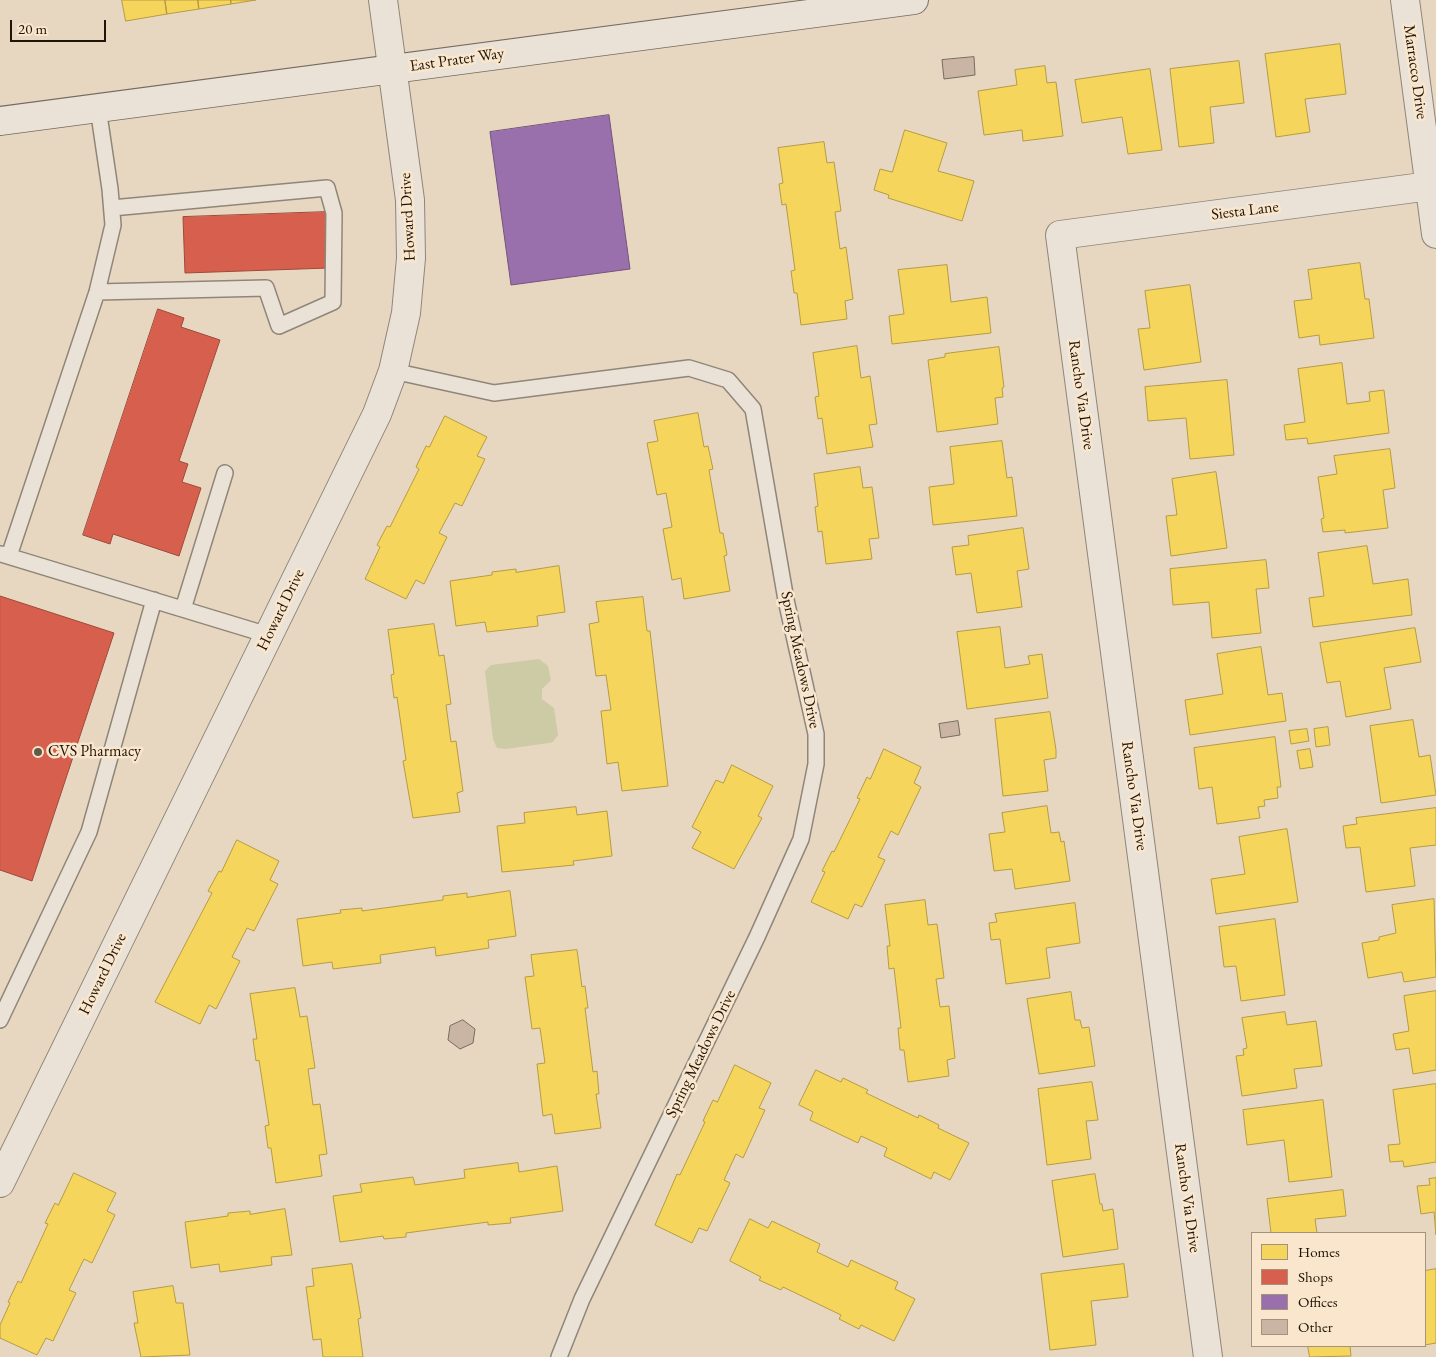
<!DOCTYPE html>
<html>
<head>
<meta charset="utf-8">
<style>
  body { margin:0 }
  #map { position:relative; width:1436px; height:1357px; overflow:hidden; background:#e7d7c1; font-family:"EB Garamond",serif }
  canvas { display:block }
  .legend { position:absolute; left:1251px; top:1232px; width:175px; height:115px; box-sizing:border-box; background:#fae6cc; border:1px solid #a2927e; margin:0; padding:6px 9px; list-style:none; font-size:15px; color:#1e1408 }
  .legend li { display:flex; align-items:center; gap:10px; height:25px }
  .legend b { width:25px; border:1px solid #a2927e }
  .scale { position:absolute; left:10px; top:20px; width:96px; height:22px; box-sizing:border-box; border:2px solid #1e1408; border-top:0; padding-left:6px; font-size:15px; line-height:18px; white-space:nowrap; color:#1e1408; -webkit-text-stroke:4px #fae6cc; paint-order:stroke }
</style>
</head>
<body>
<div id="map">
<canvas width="1436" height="1357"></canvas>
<ul class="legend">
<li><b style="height:14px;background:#f6d55c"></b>Homes</li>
<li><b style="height:14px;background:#d6604d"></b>Shops</li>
<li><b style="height:14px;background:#9970ab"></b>Offices</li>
<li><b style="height:14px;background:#cab5a4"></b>Other</li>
</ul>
<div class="scale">20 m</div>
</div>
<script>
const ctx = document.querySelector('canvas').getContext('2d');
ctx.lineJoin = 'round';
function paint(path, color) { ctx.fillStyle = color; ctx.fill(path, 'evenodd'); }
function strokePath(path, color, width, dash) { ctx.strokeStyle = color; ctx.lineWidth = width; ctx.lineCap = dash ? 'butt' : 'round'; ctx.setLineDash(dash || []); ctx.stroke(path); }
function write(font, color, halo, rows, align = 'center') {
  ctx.font = font + ' "EB Garamond",serif'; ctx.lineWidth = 5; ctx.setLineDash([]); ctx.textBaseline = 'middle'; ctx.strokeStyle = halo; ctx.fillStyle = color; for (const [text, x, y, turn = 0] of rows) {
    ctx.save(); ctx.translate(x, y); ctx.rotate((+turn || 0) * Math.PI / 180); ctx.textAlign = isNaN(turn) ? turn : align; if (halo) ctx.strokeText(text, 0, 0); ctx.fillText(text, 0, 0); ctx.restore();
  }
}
paint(new Path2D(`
  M539 659 548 666 551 680 542 689V699L554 708 558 735 553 742 549 743 506 749 497 748 493 739 485 671 491 665Z`), '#cdcaa6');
const homes = new Path2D(`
  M122 0H165L167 14 126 21Z
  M165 0H198L199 9 167 14Z
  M198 0H231V4L199 9Z
  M231 0H256L231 4Z
  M1340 44 1346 94 1305 99 1310 132 1276 137 1265 54Z
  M1239 61 1244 103 1210 107 1214 143 1179 147 1170 69Z
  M1045 66 1047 83 1056 82 1063 136 1023 141 1022 130 984 135 978 91 1017 85 1015 70Z
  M1150 69 1162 150 1128 154 1122 117 1082 123 1075 80Z
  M905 130 947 143 938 171 974 181 962 221 888 198 889 195 874 190 880 169 892 172Z
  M824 142 827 163 834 162 841 211 835 212 840 249 846 247 853 299 845 301 847 319 801 325 797 293H794L791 271 795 270 786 204 782 205 779 184 783 183 778 148Z
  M1360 263 1365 299H1369L1374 338 1320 345 1319 335 1299 338 1294 301 1312 299 1308 270Z
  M947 265 951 302 987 297 991 333 892 344 889 316 904 314 898 270Z
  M1190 285 1201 362 1144 370 1138 329 1150 328 1145 291Z
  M857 346 861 378 870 376 877 424 869 425 873 447 827 454 822 418 818 419 815 397 819 396 813 353Z
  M999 347 1004 387 1002 388 1003 397 995 398 998 424 937 432 928 360 945 357V354Z
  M1342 363 1347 404 1370 401 1369 392 1384 390 1389 433 1308 444 1307 438 1286 440 1284 425 1305 422 1298 369Z
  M1227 380 1234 455 1190 459 1186 418 1148 421 1145 387Z
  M698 413 704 447 708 446 713 469 709 470 720 533H723L727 555 724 556 730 591 684 599 681 578 672 580 663 529 672 527 666 493 657 495 647 443 658 441 654 421Z
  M445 416 487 437 477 456 485 459 462 506 455 503 439 533 447 537 424 584 416 580 406 599 365 579 380 547 377 545 387 526 390 527 419 469 416 467 426 446 429 447Z
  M1002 441 1007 478 1012 477 1017 516 933 525 929 487 954 484 950 447Z
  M1390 449 1395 488 1383 490 1388 528 1345 533V530L1323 532 1321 519 1324 518 1318 477 1337 474 1334 456Z
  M860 467 863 488 872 487 879 538 869 539 872 559 826 564 822 531 818 532 815 507 818 506 814 474Z
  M1216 472 1227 548 1171 556 1166 516 1177 515 1172 479Z
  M1023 528 1029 569 1017 571 1022 607 977 613 971 573 956 575 952 547 969 545 968 536Z
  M1367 546 1373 584 1408 579 1412 615 1313 627 1309 598 1324 596 1318 553Z
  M1266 560 1269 588 1256 589 1261 633 1212 638 1209 602 1173 605 1170 569Z
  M559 566 565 612 537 616 538 626 487 632 485 622 456 626 450 581 492 575V572L516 569V572Z
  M643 597 647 631H650L668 786 622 791 618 762 607 764 601 711 611 710 606 675 596 676 589 624 599 622 596 602Z
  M434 624 439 656 444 655 451 704 446 705 451 742 456 741 463 791 457 793 460 812 413 818 403 761 406 760 397 697 394 698 391 675 394 674 388 630Z
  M1000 627 1005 668 1030 664 1028 656 1042 654 1048 698 967 709 957 632Z
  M1415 628 1421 662 1384 668 1391 709 1346 717 1340 681 1327 683 1320 643Z
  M1261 647 1268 695 1282 693 1286 721 1190 735 1185 700 1223 694 1217 654Z
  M1050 712 1056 750V758L1044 760 1048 791 1003 796 995 719Z
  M1413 720 1419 757 1430 755 1436 795 1381 803 1370 726Z
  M1328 727 1330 745 1316 747 1314 729Z
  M1307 729 1309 741 1291 744 1289 731Z
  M1275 737 1281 787H1277L1278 798 1264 800 1265 806 1258 807 1260 818 1217 824 1212 787 1199 789 1194 748Z
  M884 749 921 767 914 783 921 787 898 835 891 831 878 857 885 860 862 907 855 904 848 919 811 902 825 872 822 871 832 851 834 852 860 799 857 798 867 777 870 779Z
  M1310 749 1313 767 1300 769 1297 751Z
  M732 765 773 786 758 816 762 818 734 869 692 848 701 832 692 827 716 780 723 783Z
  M1047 806 1051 833 1059 832 1061 842 1064 841 1070 881 1015 889 1012 869 994 871 989 834 1005 832 1002 813Z
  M576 807 577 815 607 811 612 856 573 861 574 865 502 872 497 826 525 823 524 813Z
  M1436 808V845L1410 848 1415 886 1366 892 1360 847 1346 848 1343 826 1357 824 1356 818Z
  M1287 829 1298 902 1216 914 1211 879 1245 874 1239 837Z
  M237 840 279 861 270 880 278 884 254 931 247 928 232 957 240 961 216 1009 209 1005 200 1024 155 1002 212 893 208 891 219 871 221 872Z
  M510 891 516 936 488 940 489 948 436 956 435 947 380 955 381 963 333 969 332 962 303 966 297 919 341 913 340 910 362 908V911L443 900V896L467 893V897Z
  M1434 899 1436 977 1404 982 1402 972 1368 978 1362 943 1379 940V937L1396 933 1392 905Z
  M925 900 928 925 937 924 944 978 936 979 940 1007 949 1006 955 1058 947 1060 949 1076 908 1082 904 1050H900L898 1028H901L894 968 889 969 887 946H890L885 905Z
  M1075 903 1080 943 1046 948 1050 978 1006 984 1000 939 991 940 989 923 997 922 995 914Z
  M1275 919 1285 995 1241 1001 1236 966 1224 967 1219 927Z
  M577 950 582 987 585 986 588 1008H585L593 1072 597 1071 599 1094H596L601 1128 555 1134 552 1114 543 1116 537 1064 545 1063 540 1028 532 1029 525 977 534 976 531 955Z
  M295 988 300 1017 307 1016 315 1068 308 1069 313 1105 320 1104 327 1154 319 1155 322 1176 276 1183 271 1148H268L265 1126 269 1125 259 1060 256 1061 253 1039H257L250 994Z
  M1436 991V1070L1413 1074 1409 1048 1396 1050 1393 1034 1409 1031 1404 996Z
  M1071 992 1075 1020H1080L1082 1028 1089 1027 1095 1066 1039 1074 1027 999Z
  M1285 1012 1287 1025 1316 1021 1322 1066 1294 1069 1297 1088 1242 1096 1236 1056 1244 1055 1243 1049 1247 1048 1242 1018Z
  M735 1065 771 1083 759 1108 765 1110 743 1158 736 1154 724 1180 730 1183 707 1231 699 1228 692 1243 655 1225 677 1174 680 1175 705 1122 703 1121 713 1100 717 1102Z
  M816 1070 841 1082 843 1078 868 1090 866 1093 918 1118 919 1115 939 1125 938 1128 969 1143 950 1180 934 1172 931 1179 884 1156 887 1148 861 1136 858 1143 810 1120 813 1112 799 1105Z
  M1092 1082 1098 1120 1086 1121 1091 1159 1047 1165 1038 1089Z
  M1436 1084V1162L1404 1167 1403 1161 1390 1162 1388 1145 1400 1144 1393 1090Z
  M1323 1100 1332 1177 1289 1182 1284 1140 1247 1145 1243 1110Z
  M518 1163 519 1172 557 1166 563 1211 510 1218 511 1223 488 1225V1222L406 1233V1237L384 1239 383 1236 340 1242 333 1196 362 1192 360 1184 413 1177 415 1185 465 1178 464 1170Z
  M74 1173 116 1193 107 1211 115 1215 92 1263 84 1259 69 1290 76 1293 53 1341 46 1338 37 1355 0 1338V1325L10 1303 8 1302 18 1281 21 1283 48 1224 45 1223 55 1203 58 1205Z
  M1095 1174 1100 1204H1102L1103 1211 1113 1209 1118 1249 1063 1257 1052 1181Z
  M1436 1178V1235L1434 1212 1421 1214 1417 1186 1430 1185 1429 1179Z
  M1343 1190 1346 1216 1315 1219 1317 1233H1271L1267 1199Z
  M285 1209 292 1255 271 1257 272 1265 220 1272 219 1264 191 1268 185 1222 228 1216V1213L250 1211V1214Z
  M750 1219 768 1228 772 1221 820 1244 817 1252 848 1267 851 1260 898 1282 895 1289 915 1299 894 1341 861 1325 859 1329 839 1319 841 1315 783 1287 781 1290 759 1280 761 1277 730 1261Z
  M352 1264 361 1318 358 1319 363 1357H323L321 1339 313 1340 306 1287 314 1286 312 1269Z
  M1124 1264 1128 1297 1091 1301 1096 1345 1050 1350 1041 1274Z
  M1436 1269V1343L1425 1345V1271Z
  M173 1286 176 1303H183L190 1355 141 1357 134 1323H138L133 1292Z
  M1308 1346H1350L1351 1356 1310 1357Z`);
paint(homes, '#f6d55c');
strokePath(homes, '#b59b43', 1);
const shops = new Path2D(`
  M327 212 329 268 185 273 183 217Z
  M158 309 184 318 181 327 220 340 179 461 188 464 182 482 201 488 179 556 113 534 110 544 83 535Z
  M0 596 114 633 32 881 0 870Z`);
paint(shops, '#d6604d');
strokePath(shops, '#9f4938', 1);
const offices = new Path2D(`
  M609 115 630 269 511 285 490 132Z`);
paint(offices, '#9970ab');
strokePath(offices, '#74547a', 1);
const building = new Path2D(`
  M974 57 975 75 944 79 942 60Z
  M958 721 960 735 941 738 939 724Z
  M463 1020 475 1029 473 1043 460 1049 448 1040 450 1026Z`);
paint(building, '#cab5a4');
strokePath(building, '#756b5f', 1);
const service = new Path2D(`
  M97 292 266 288 279 326 333 302 334 213 327 188 112 208
  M393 371 494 393 689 368 728 380 753 409 786 600 816 734V764L801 839 757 937 582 1299 559 1357
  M1 554 268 635
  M9 556 97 292 113 225 110 189 98 108
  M183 609 225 473
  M0 1020 89 832 154 600`);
const minor = new Path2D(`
  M1405 0 1436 234
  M1208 1357 1060 235 1430 186`);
const tertiary = new Path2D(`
  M0 1183 377 414 393 371 406 313 411 258 410 200 383 0`);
const secondary = new Path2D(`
  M0 121 914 0`);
strokePath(service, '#908678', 18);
strokePath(minor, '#908678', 30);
strokePath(tertiary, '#908678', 30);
strokePath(secondary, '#756b5f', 30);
strokePath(service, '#eae2d7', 15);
strokePath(minor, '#eae2d7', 28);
strokePath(tertiary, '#eae2d7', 28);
strokePath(secondary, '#eae2d7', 28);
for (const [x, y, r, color] of [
  [38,752,5,"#645849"]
]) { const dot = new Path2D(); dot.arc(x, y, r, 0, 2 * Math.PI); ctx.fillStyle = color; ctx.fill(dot); strokePath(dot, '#fae6cc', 2); }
write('16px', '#1e1408', '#fae6cc', [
  ["East Prater Way",457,60,-8],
  ["Marracco Drive",1415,72,82],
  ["Siesta Lane",1245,211,-7],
  ["Howard Drive",408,217,-93],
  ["Rancho Via Drive",1081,395,82],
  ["Howard Drive",281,610,-64],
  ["Spring Meadows Drive",800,660,78],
  ["Rancho Via Drive",1134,796,82],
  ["Howard Drive",103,974,-64],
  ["Spring Meadows Drive",701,1054,-64],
  ["Rancho Via Drive",1187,1198,82]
]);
write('16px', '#1e1408', '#fae6cc', [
  ["CVS Pharmacy",48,752]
], 'left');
</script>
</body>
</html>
